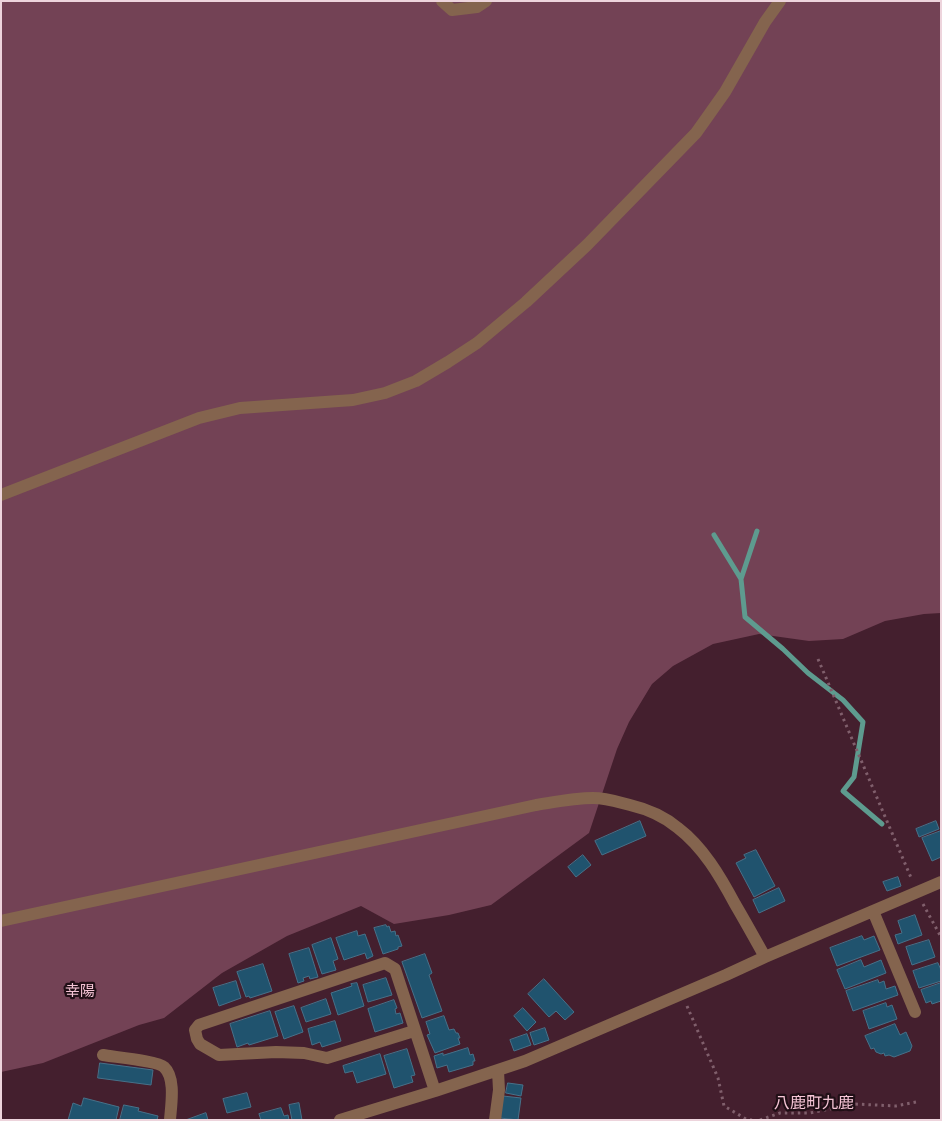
<!DOCTYPE html>
<html>
<head>
<meta charset="utf-8">
<style>
  body { margin:0 }
  #map { position:relative; width:942px; height:1121px; overflow:hidden; background:#441f2e; font-family:"Noto Sans",sans-serif }
  canvas { display:block }
  .frame { position:absolute; inset:0; border:2px solid #edd4dc; pointer-events:none }
</style>
</head>
<body>
<div id="map">
<canvas width="942" height="1121"></canvas>
<div class="frame"></div>
</div>
<script>
const ctx = document.querySelector('canvas').getContext('2d');
ctx.lineJoin = 'round';
function paint(path, color) { ctx.fillStyle = color; ctx.fill(path, 'evenodd'); }
function strokePath(path, color, width, dash) { ctx.strokeStyle = color; ctx.lineWidth = width; ctx.lineCap = dash ? 'butt' : 'round'; ctx.setLineDash(dash || []); ctx.stroke(path); }
function write(font, color, halo, rows, align = 'center') {
  ctx.font = font + ' "Noto Sans","Noto Sans JP",sans-serif'; ctx.lineWidth = 4.5; ctx.setLineDash([]); ctx.textBaseline = 'middle'; ctx.strokeStyle = halo; ctx.fillStyle = color; for (const [text, x, y, turn = 0] of rows) {
    ctx.save(); ctx.translate(x, y); ctx.rotate((+turn || 0) * Math.PI / 180); ctx.textAlign = isNaN(turn) ? turn : align; if (halo) ctx.strokeText(text, 0, 0); ctx.fillText(text, 0, 0); ctx.restore();
  }
}
paint(new Path2D(`
  M1 1H941V613L924 614 885 621 843 639 809 641 759 634 713 644 673 666 652 684 629 722 617 749 589 833 491 905 449 915 394 924 361 906 287 936 222 973 164 1018 139 1025 43 1063 1 1072Z`), '#734255');
strokePath(new Path2D(`
  M714 535 741 579 745 617 783 649 808 673 843 700 863 722 854 777 843 791 882 824
  M741 579 757 531`), '#5e9b8f', 5);
const building = new Path2D(`
  M640 821 646 836 602 855 595 841Z
  M936 821 939 829 919 837 916 829Z
  M941 831V857L932 861 922 838Z
  M756 850 775 886 754 897 736 863 746 858 744 855Z
  M583 855 591 865 576 877 568 867Z
  M898 877 901 886 887 891 883 882Z
  M779 888 785 901 759 913 753 900Z
  M915 915 922 935 898 944 895 935 902 933 898 921Z
  M386 925 387 927 389 926 391 932 395 931 396 936 398 935 402 946 398 947V949L383 954 374 928Z
  M357 931 358 936 365 934 373 956 367 959 365 953 344 960 336 938Z
  M862 936 864 940 874 936 880 950 837 966 830 948Z
  M331 938 338 959 333 961 336 970 322 974 312 945Z
  M929 940 935 957 912 965 906 947Z
  M309 948 318 977 310 979 309 976 303 978 304 981 298 983 289 954Z
  M425 954 432 973 429 975 442 1011 422 1018 402 962Z
  M861 960 864 967 881 960 886 973 845 989 837 970Z
  M938 963 941 970V981L919 988 913 971Z
  M263 964 272 991 250 998 249 996 246 997 237 972Z
  M386 978 392 995 368 1002 363 985Z
  M544 979 574 1012 565 1020 556 1011 549 1017 528 994Z
  M878 980 879 983 884 981 886 989 895 986 898 995 853 1011 846 991Z
  M236 981 241 998 219 1006 213 988Z
  M357 983 364 1006 338 1015 331 993 352 986 351 984Z
  M941 983V1001L932 1004 931 1001 926 1003 921 990Z
  M326 999 331 1014 306 1022 301 1008Z
  M394 1000 397 1008 395 1009 396 1014 400 1013 403 1023 375 1032 368 1009Z
  M886 1003 887 1007 892 1005 897 1019 869 1029 863 1011Z
  M294 1006 303 1032 284 1039 275 1012Z
  M523 1008 536 1022 527 1031 514 1016Z
  M270 1011 278 1036 249 1045 248 1043 237 1047 230 1024Z
  M444 1016 449 1030 454 1029 456 1033H458L460 1038H458L460 1044 435 1053 427 1035 430 1034 426 1022Z
  M335 1021 341 1041 322 1047 320 1042 312 1045 308 1029Z
  M895 1024 900 1035 906 1032 912 1046 910 1051 894 1057 889 1055 885 1056 884 1053 881 1054 876 1052 874 1048 871 1049 865 1036Z
  M545 1028 549 1040 534 1045 530 1033Z
  M527 1034 531 1045 514 1051 510 1040Z
  M468 1048 470 1055 473 1054 475 1061H473V1065L449 1072 447 1065 437 1068 434 1056 443 1053V1055Z
  M407 1049 415 1075 411 1076 413 1082 394 1088 384 1056Z
  M380 1054 386 1074 357 1083 353 1071 345 1073 343 1066Z
  M100 1063 153 1070 151 1085 98 1078Z
  M508 1083 523 1085 521 1096 506 1093Z
  M247 1093 251 1107 227 1113 223 1099Z
  M503 1096 521 1098 518 1120 500 1118Z
  M84 1098 119 1107 116 1120H68L73 1103 81 1106Z
  M299 1103 302 1120H292L289 1105Z
  M124 1105 139 1108 138 1111 158 1116 157 1120H120Z
  M281 1108 284 1116 288 1115 289 1120H261L259 1114Z
  M206 1113 208 1120H186Z`);
paint(building, '#20536e');
strokePath(building, '#477189', 1);
strokePath(new Path2D(`
  M818 659 912 880
  M923 904 941 937
  M687 1006 718 1078 724 1106 746 1119 752 1120
  M760 1120 780 1113H810L855 1104 896 1106 916 1102`), '#805f6c', 3, [2.5, 4]);
strokePath(new Path2D(`
  M442 1 452 10 477 7 486 1
  M1 495 199 418 240 408 353 400 385 393 416 381 448 362 477 343 526 302 587 245 696 133 725 92 765 22 780 1
  M873 911 915 1012
  M1 921 536 805C555 802 574 798 593 798 606 798 618 802 630 805 647 809 665 817 678 828 703 847 720 876 735 904 745 921 755 939 765 957
  M414 1031 327 1058 304 1053 276 1052 219 1055 200 1044 197 1039 195 1030 199 1025 385 963 395 969 435 1091
  M103 1055C114 1057 158 1061 164 1067 176 1078 171 1105 170 1120
  M340 1120 435 1091 525 1061 726 975 765 957 941 882
  M495 1120 499 1090 498 1071`), '#84644e', 12);
write('15px', '#f5c4d5', '#200f16', [
  ["幸陽",80,992]
]);
write('16px', '#f5c4d5', '#200f16', [
  ["八鹿町九鹿",814,1103]
]);
</script>
</body>
</html>
